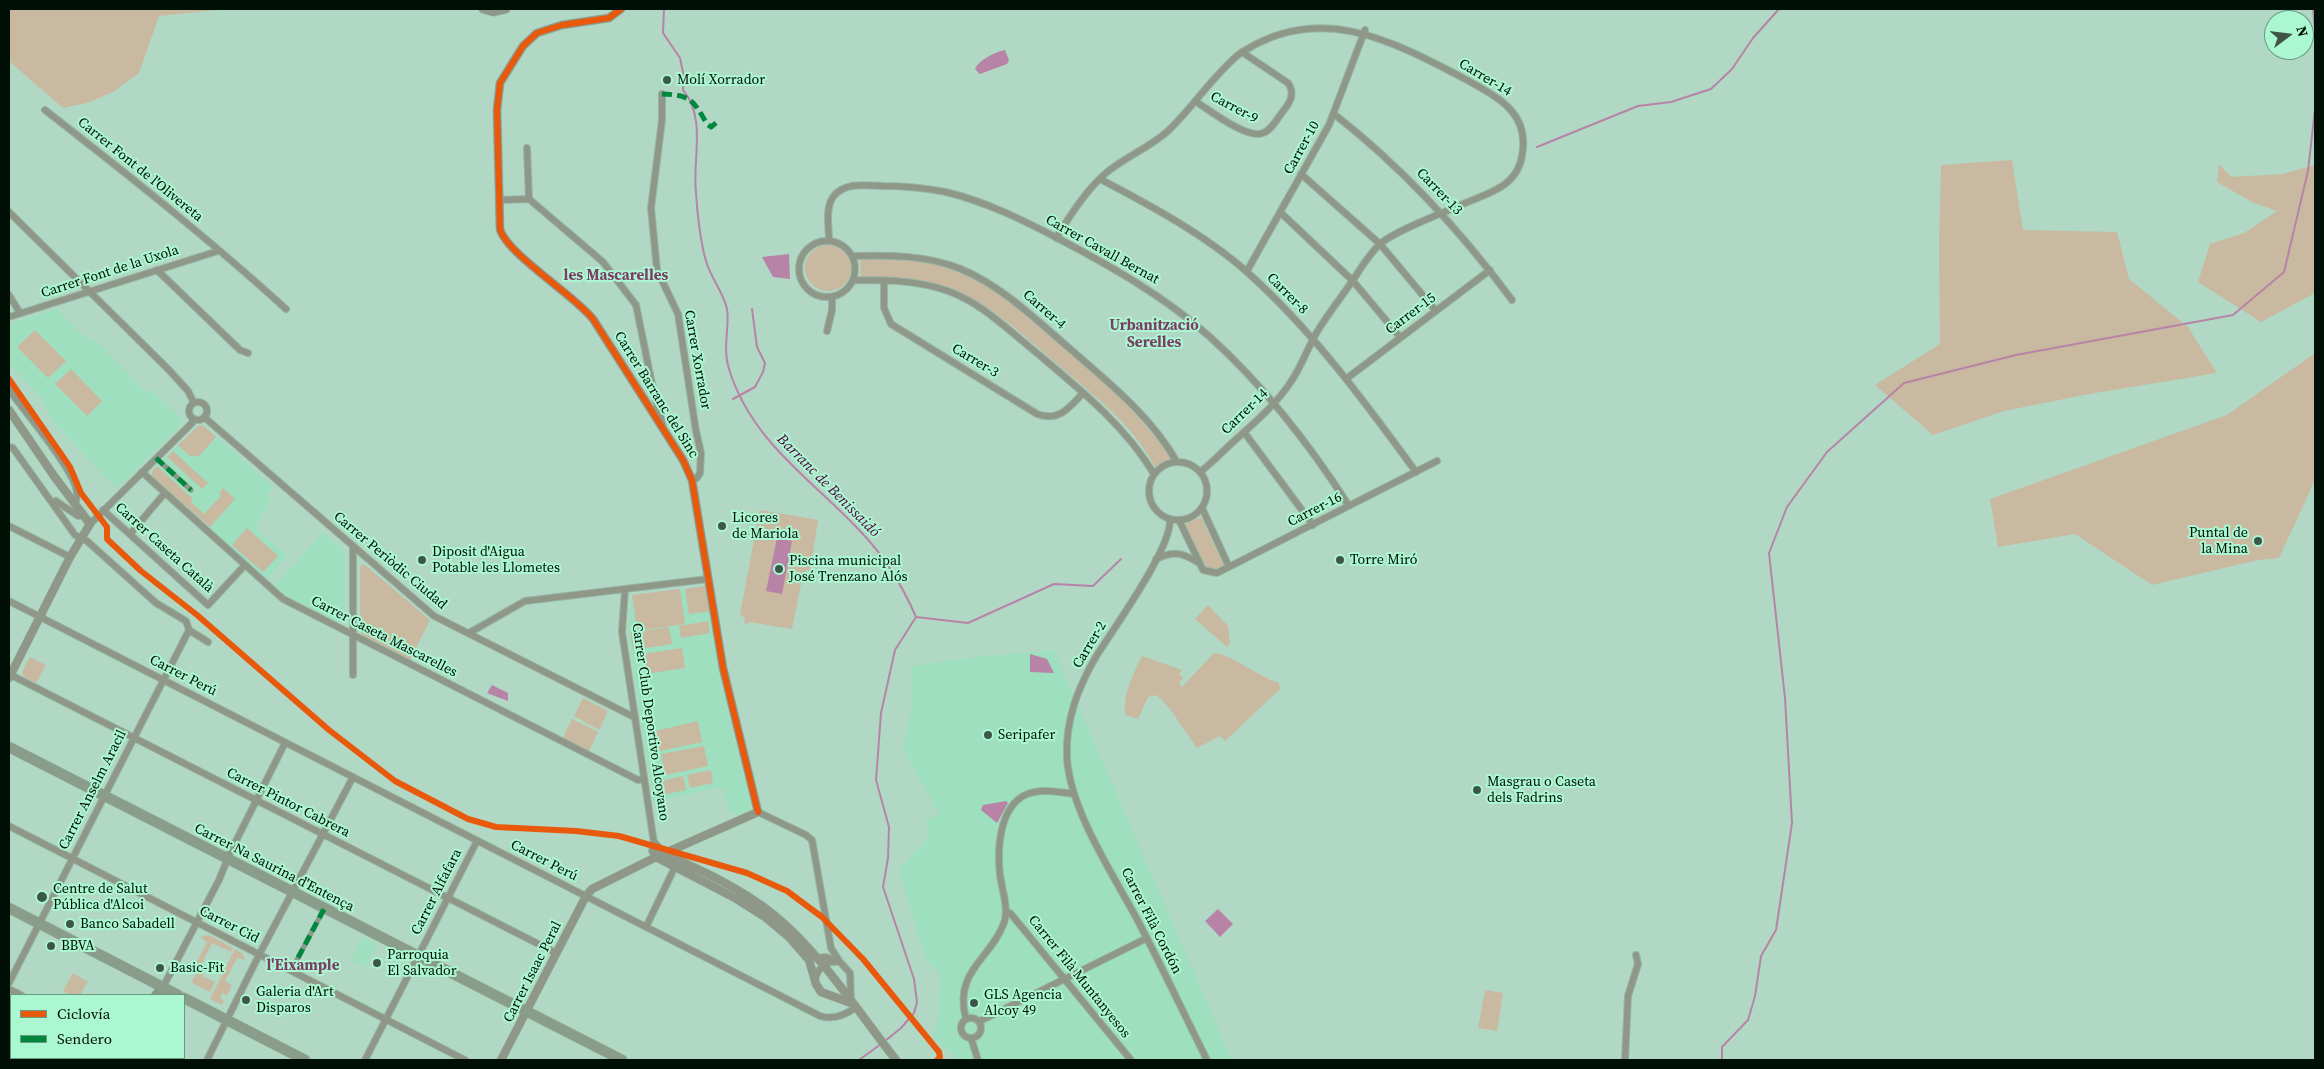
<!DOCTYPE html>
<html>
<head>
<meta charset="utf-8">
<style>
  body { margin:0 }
  #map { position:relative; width:2324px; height:1069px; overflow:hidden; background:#b0d8c4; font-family:"Source Serif 4",serif }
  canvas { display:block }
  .frame { position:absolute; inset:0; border:10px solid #001007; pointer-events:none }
  .legend { position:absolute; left:10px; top:994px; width:175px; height:65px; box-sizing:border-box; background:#abf7d2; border:1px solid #679b81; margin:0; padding:6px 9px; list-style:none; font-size:15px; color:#001007 }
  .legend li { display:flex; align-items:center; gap:10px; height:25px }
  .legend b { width:25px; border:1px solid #679b81 }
  .north { position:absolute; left:2264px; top:10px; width:50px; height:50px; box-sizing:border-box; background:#abf7d2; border:1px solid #679b81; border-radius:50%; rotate:75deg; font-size:14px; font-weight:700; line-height:20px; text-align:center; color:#001007 }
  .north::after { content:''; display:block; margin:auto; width:18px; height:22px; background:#3e5649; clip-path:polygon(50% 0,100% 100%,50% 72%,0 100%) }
</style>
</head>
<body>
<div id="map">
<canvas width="2324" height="1069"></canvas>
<div class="frame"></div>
<ul class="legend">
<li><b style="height:6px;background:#e8590c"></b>Ciclovía</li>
<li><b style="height:6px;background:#00873e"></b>Sendero</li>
</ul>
<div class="north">N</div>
</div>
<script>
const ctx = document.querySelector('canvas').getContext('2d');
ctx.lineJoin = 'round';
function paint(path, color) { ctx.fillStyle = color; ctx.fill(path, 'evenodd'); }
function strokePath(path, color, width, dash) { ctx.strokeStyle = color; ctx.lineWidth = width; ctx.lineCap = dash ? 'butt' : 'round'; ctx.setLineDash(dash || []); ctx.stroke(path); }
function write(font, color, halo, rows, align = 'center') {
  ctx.font = font + ' "Source Serif 4",serif'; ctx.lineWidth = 4; ctx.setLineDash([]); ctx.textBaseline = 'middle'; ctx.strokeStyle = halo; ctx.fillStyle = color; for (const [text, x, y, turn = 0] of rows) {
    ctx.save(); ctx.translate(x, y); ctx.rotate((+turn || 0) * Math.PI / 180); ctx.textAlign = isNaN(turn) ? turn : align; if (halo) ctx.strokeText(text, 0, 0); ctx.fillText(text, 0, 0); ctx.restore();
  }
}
paint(new Path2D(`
  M57 309 80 333 101 345 145 392 149 389 182 419 180 421 183 423 116 488 51 419 42 398 9 364V324Z
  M203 425 273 487 267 494 271 498 256 528 287 556 267 579 152 476V471L157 466 198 426Z
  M323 532 344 551V614L337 622 294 600 275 586Z
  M705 586 721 682 751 807 749 811 738 816 729 811 722 787 654 802 628 635 632 595Z
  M1054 650 1232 1060H960L932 1037 938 1022 940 974 926 958 900 874 901 868 927 839 928 829 925 820 940 814 903 750 911 711 912 666 967 658Z
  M363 937 377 944 365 967 351 961Z`), '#9edfc0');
paint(new Path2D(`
  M9 9H228L159 16 139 73 113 92 87 103 63 108 9 61Z
  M2012 160 2023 230 2117 232 2129 279 2188 327 2217 373 2089 394 2004 411 1933 435 1875 385 1940 344 1939 247 1941 165Z
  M2219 164 2231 177 2282 174 2315 165V293L2261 322 2198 282 2210 244 2244 233 2277 211 2252 202 2217 182Z
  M805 268a23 23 0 1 1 46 0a23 23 0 1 1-46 0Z
  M860 258C893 259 927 259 958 272 995 287 1025 312 1055 338 1098 375 1139 413 1172 459L1155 467C1133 424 1092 394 1056 363 1023 335 992 305 951 289 921 277 892 278 861 278Z
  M35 330 66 361 48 378 17 347Z
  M2315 353V480L2279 558 2258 560 2152 585 2075 534 1998 547 1990 499 2227 415Z
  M71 369 102 401 87 416 55 384Z
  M203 425 216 437 199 456H190L178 445 198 426Z
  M173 451 208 483 202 489 167 457Z
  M157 466 193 499 191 502 204 514 221 496 219 493 223 488 235 499 210 527 152 476V471Z
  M761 510 818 520 810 571 806 570 805 574H803L792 629 749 622 748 624 744 623 745 618 740 615 759 513Z
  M1201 517 1224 566 1219 569 1206 568 1185 524Z
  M247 528 278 556 263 572 232 545Z
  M362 564 365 565 430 620 410 660 362 635 360 631V567Z
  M705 586 710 611 689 614 685 589Z
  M680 589 685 624 637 631 632 595Z
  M1208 605 1228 626 1230 644 1227 647 1195 619Z
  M708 621 710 633 681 638 679 626Z
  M669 627 672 644 633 650 630 633Z
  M682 648 685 668 646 674 643 654Z
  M1214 653C1231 654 1259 677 1279 683L1280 689 1225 741 1220 736 1197 748 1170 709 1157 695 1148 697 1138 719 1125 715C1123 693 1133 675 1142 656L1182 670 1179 674 1183 678 1179 683 1182 687Z
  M30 657 46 665 36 683 23 676 22 672Z
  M583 698 608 711 599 730 574 716Z
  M572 719 598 732 589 751 563 738Z
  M698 721 702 742 660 751 655 731Z
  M704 746 708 766 665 775 661 754Z
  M711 770 713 783 690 788 687 775Z
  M683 776 686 790 656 796 653 783Z
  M209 935 233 948 231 952 212 943 200 968 205 970 202 976 215 982 210 992 191 982 196 974 184 968 187 962 195 965 207 942 200 937Z
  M235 949 242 953 245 960 237 958 225 981 232 985 227 995 222 993 220 998 224 1001 222 1005 210 999Z
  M73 973 88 982 80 995H70L63 991Z
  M1485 990 1503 993 1497 1031 1478 1028Z`), '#c9b9a1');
paint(new Path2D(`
  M1005 50 1009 60 1007 64 980 74 975 69C979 60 995 52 1005 50Z
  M789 254 790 279 773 277 762 257Z
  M777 538 792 541 782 594 766 591Z
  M1030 654 1047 659 1054 673 1030 672Z
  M492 685 508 693V701L487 693Z
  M1006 801 1008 803 997 823 981 810 983 805Z
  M1218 909 1233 924 1220 937 1205 921Z`), '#b784a7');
strokePath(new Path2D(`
  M664 9 663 33 680 58 684 77 683 90C707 119 692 159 696 193 697 212 701 247 707 264 712 279 724 294 727 309 730 327 722 348 729 369 752 443 812 479 861 532 884 556 903 587 916 617
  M2313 9 2315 30
  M1537 147 1638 106 1671 102 1711 89 1732 69 1753 38 1779 9
  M733 399 755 387 763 372 765 363 757 347 752 309
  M916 617 968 623 1054 584 1093 586 1121 559
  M885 1041 901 1028 914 1013 917 1002 914 979 883 887 888 858 889 827 876 780 881 713 895 650 916 617
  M859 1060 881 1044
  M1722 1060V1047L1748 1020 1755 996 1761 956 1776 930 1792 823 1785 698 1769 553 1787 507 1827 452 1904 383 2016 355 2233 315 2284 272 2308 171 2315 109`), '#b784a7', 2);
const pedestrian = new Path2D(`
  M156 458 191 490
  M291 971 324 909`);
const minor = new Path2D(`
  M662 94V120L651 208 657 270 678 314 696 431 701 453 700 473 697 478 692 480
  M1195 101C1209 110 1248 140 1263 133 1272 130 1278 117 1284 110 1291 101 1295 93 1288 83L1242 52
  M45 110C127 174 209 239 286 309
  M1334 114C1403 168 1460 230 1512 300
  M527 148 529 199 603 262 636 305 654 394 663 426
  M1301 174 1380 244 1436 311
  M1100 179C1148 204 1207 236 1247 272 1313 331 1364 401 1416 472
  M499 200 529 199
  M9 212 169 370 188 391 194 403
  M1280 212 1353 281 1400 337
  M1056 238C1070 216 1086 190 1106 173 1125 157 1149 148 1168 131 1193 107 1212 77 1238 55 1317 0 1391 40 1467 80 1499 98 1530 113 1522 156 1517 187 1488 193 1463 204 1443 213 1394 231 1380 244 1368 255 1360 270 1351 283 1340 299 1327 315 1317 332 1308 347 1302 365 1292 380 1277 404 1253 424 1232 443 1222 452 1212 463 1200 472
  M799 269a28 28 0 1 1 56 0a28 28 0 1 1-56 0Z
  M829 241C829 226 825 209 833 197 844 182 866 185 883 186 904 186 925 188 946 192 987 202 1025 221 1061 240 1114 268 1165 297 1210 337 1264 386 1310 445 1349 506
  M853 256C888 255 927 255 961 269 1003 287 1034 318 1068 347 1108 382 1150 415 1177 462
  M157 270 240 350 248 353
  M1247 271 1329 125 1365 30
  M853 280C885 280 917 280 948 291 981 303 1005 327 1032 349 1077 387 1124 424 1154 474
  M884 281V308L891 324 1037 414C1059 422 1069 408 1083 393
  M9 295 20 313
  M9 317 218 251
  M827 331 832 310V297
  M1346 379 1490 270
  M9 390C23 409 76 472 77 493 77 496 76 501 75 504
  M189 411a9 9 0 1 1 18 0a9 9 0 1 1-18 0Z
  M204 417 434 616 634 717
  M1244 432 1313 525
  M9 447 13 448 75 535 87 541 156 603 186 621 189 630
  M1149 491a29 29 0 1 1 58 0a29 29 0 1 1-58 0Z
  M142 472 283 599 638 780 644 779
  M56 501 78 516 83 515
  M1202 508 1229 567
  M103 510 208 605 245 565
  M1170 519C1172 548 1114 628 1097 655 1078 687 1065 720 1067 759 1071 812 1113 874 1138 921 1162 967 1184 1014 1207 1060
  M1179 520 1203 570 1217 573 1437 461
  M90 524 192 423 193 419
  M9 526 70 557
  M130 534 164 494
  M353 548V675
  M1156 559C1174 550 1183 553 1199 563
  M625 589 622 632 654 843 652 851 656 857
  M9 601 820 1016C832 1020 845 1015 855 1008
  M469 633 525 601 708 579
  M9 674 556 953
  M758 812 806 835 812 840 831 948 840 962
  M9 826 465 1060
  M1006 911 1011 914 1131 1060
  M646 927 675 867
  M816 958 826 957 835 960
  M815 980C818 967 827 960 840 962L850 973 851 1001
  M9 983 189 630 208 642
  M163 987 219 880 230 853 285 743
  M9 989 21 995
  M961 1028a10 10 0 1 1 20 0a10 10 0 1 1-20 0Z
  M966 1019C953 971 991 959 1004 923 1009 908 1002 890 1000 875 997 850 999 808 1025 795 1040 788 1058 792 1074 794
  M980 1021 1147 938
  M971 1038 978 1060
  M144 1058 148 1060
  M70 1060 72 1058
  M207 1060 259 955 353 777
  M365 1060 477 841
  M1625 1060 1628 996 1638 964 1636 955`);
const tertiary = new Path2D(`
  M483 9 493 12 506 9
  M9 410 54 476 90 524 70 557 9 678
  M654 843 664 854C701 870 742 889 774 915 820 952 859 1013 896 1060
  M656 857 735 898 765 917 789 937 809 960 816 984 821 992 851 1003
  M501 1060 586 896 592 889 656 857 758 812 723 668 692 480 683 460 593 319C574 295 506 253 500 229L497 110 500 83 523 46 537 33 562 25 609 18 621 9`);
const secondary = new Path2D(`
  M156 995 163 987
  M106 1060 108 1058`);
const primary = new Path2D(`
  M9 747 622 1060
  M9 908 178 995
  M184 998 305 1060`);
strokePath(pedestrian, '#97b5a6', 5.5);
strokePath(minor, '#97b5a6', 8);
strokePath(tertiary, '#97b5a6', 9);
strokePath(secondary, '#97b5a6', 10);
strokePath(primary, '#97b5a6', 11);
strokePath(pedestrian, '#8e9788', 4.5);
strokePath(minor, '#8e9788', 6);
strokePath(tertiary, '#8e9788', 8);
strokePath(secondary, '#889783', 9);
strokePath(primary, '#8a9c8a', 10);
strokePath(new Path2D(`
  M662 94C691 95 693 100 707 124L711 127 717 122
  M156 458 191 490
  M291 971 324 909`), '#00873e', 5, [10, 5]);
strokePath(new Path2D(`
  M621 9 609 18 562 25 537 33 523 46 500 83 497 110 500 229C506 253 574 295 593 319L683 460 692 480 723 668 758 812
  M9 379 70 467 81 493 107 527V539L141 571 197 615 329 730 395 781 468 819 496 827 576 831 619 836 747 873 787 891 822 917 863 959 939 1052 940 1057 937 1060`), '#e8590c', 6);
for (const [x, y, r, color] of [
  [667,80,5,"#3e5649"],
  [722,526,5,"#3e5649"],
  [2258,541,5,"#3e5649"],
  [422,560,5,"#3e5649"],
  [1340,560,5,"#3e5649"],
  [779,569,5,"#3e5649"],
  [988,735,5,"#3e5649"],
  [1477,790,5,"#3e5649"],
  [42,897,6,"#3e5649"],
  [70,924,5,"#3e5649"],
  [51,946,5,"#3e5649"],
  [377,963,5,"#3e5649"],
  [160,968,5,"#3e5649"],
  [246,1000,5,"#3e5649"],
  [974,1003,5,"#3e5649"]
]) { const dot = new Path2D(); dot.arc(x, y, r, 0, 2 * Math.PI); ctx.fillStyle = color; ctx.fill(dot); strokePath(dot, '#abf7d2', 2); }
write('14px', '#001007', '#abf7d2', [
  ["Carrer-14",1485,78,31],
  ["Carrer-9",1234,108,28],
  ["Carrer-10",1302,148,-61],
  ["Carrer Font de l'Olivereta",140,170,39],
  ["Carrer-13",1439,192,46],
  ["Carrer Cavall Bernat",1102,250,29],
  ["Carrer Font de la Uxola",110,272,-18],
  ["Carrer-8",1287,294,45],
  ["Carrer-4",1044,310,41],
  ["Carrer-15",1411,314,-37],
  ["Carrer Xorrador",697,360,80],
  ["Carrer-3",975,361,31],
  ["Carrer Barranc del Sinc",656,395,58],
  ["Carrer-14",1245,412,-44],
  ["Carrer-16",1315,510,-27],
  ["Carrer Caseta Català",164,548,42],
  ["Carrer Periòdic Ciudad",390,561,40],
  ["Carrer Caseta Mascarelles",384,637,27],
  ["Carrer-2",1090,645,-59],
  ["Carrer Perú",183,676,27],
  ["Carrer Club Deportivo Alcoyano",650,722,82],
  ["Carrer Anselm Aracil",93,790,-63],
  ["Carrer Pintor Cabrera",288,803,27],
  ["Carrer Perú",544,861,27],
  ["Carrer Na Saurina d'Entença",274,868,27],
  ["Carrer Alfafara",437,892,-63],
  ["Carrer Filà Cordón",1151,921,63],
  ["Carrer Cid",229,925,27],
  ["Carrer Isaac Peral",533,972,-63],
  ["Carrer Filà Muntanyesos",1079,977,51]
]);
write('14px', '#001007', '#abf7d2', [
  ["Molí Xorrador",677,80],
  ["Licores",732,518],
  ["de Mariola",732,534],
  ["Puntal de",2248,533,"right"],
  ["la Mina",2248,549,"right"],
  ["Diposit d'Aigua",432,552],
  ["Potable les Llometes",432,568],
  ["Torre Miró",1350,560],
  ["Piscina municipal",789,561],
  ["José Trenzano Alós",789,577],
  ["Seripafer",998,735],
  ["Masgrau o Caseta",1487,782],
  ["dels Fadrins",1487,798],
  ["Centre de Salut",53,889],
  ["Pública d'Alcoi",53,905],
  ["Banco Sabadell",80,924],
  ["BBVA",61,946],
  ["Parroquia",387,955],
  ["El Salvador",387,971],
  ["Basic-Fit",170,968],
  ["Galeria d'Art",256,992],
  ["Disparos",256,1008],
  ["GLS Agencia",984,995],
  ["Alcoy 49",984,1011]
], 'left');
write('bold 15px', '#7c3e65', '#abf7d2', [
  ["les Mascarelles",616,276],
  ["Urbanització",1154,326],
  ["Serelles",1154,343],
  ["l'Eixample",303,966]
]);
write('italic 15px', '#55003e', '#abf7d2', [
  ["Barranc de Benissaidó",828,486,45]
]);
</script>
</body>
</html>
